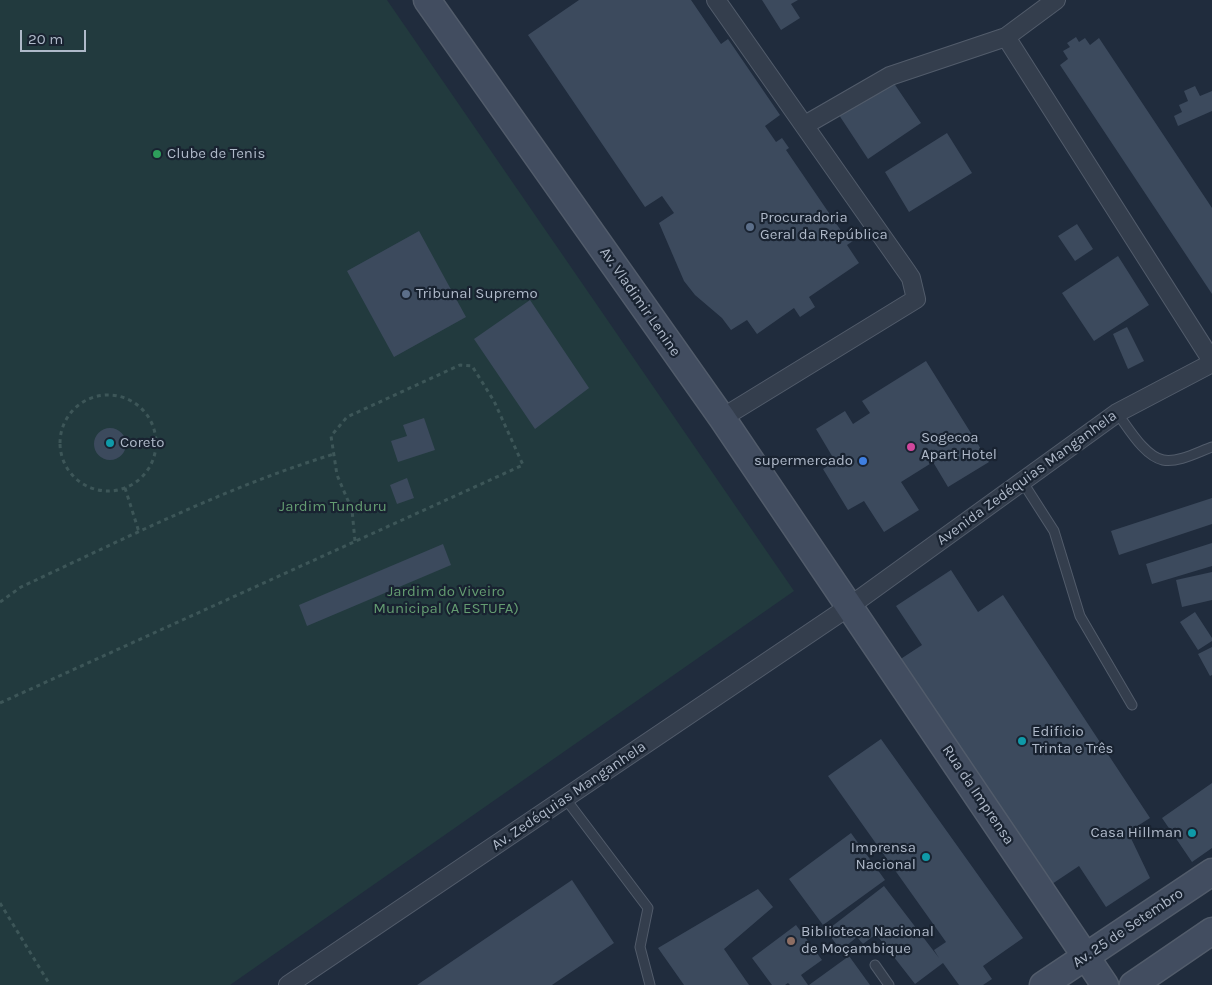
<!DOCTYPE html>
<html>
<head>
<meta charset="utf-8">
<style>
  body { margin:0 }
  #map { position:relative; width:1212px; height:985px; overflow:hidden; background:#202c3d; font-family:Karla,sans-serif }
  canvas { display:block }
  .scale { position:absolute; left:20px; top:30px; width:66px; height:22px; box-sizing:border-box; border:2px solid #afb9c9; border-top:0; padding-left:6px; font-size:15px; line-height:18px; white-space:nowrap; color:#afb9c9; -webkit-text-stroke:4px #192331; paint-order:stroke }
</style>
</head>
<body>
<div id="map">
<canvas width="1212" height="985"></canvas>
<div class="scale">20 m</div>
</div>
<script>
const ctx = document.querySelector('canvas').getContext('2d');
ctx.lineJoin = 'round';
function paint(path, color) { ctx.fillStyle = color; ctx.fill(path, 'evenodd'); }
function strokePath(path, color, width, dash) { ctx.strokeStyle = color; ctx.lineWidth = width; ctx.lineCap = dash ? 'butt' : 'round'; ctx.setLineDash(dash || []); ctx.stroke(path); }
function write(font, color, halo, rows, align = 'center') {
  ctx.font = font + ' Karla,sans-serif'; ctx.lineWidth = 4.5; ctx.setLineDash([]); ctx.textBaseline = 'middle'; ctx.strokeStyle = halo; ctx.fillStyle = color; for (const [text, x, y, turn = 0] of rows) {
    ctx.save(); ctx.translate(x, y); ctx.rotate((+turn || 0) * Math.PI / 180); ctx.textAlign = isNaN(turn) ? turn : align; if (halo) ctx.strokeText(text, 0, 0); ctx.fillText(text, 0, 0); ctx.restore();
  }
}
paint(new Path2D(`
  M0 0H387L794 591 230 985H0Z`), '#223a3e');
paint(new Path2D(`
  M579 0H691L721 44 728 39 780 115 765 126 776 142 782 138 789 148 786 150 844 235 847 233 853 241 847 245 859 263 809 297 815 307 800 317 794 308 757 334 747 320 731 330 722 318 695 295 684 281 659 223 674 213 662 196 645 207 528 35Z
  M762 0H798L791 4 800 18 781 30Z
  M1076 37 1079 42 1085 38 1090 45 1099 38 1212 208V294L1060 65 1068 59 1063 51 1070 47 1067 43Z
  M891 79 921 123 868 159 839 115Z
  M1195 86 1200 96 1212 91V111L1178 126 1174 116 1182 112 1179 105 1188 101 1184 91Z
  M947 133 972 173 909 212 885 172Z
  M1077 224 1093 249 1075 261 1058 236Z
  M419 231 466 317 394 357 347 271Z
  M1118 256 1149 305 1094 341 1062 293Z
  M530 300 589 388 535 429 474 339Z
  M1127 327 1144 361 1128 369 1113 334Z
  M926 361 989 462 948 487 933 462 901 482 919 510 884 532 864 501 848 510 823 469 835 461 816 429 845 411 853 424 870 413 862 401Z
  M424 418 435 450 398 462 391 441 407 436 403 425Z
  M94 444a16 16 0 1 1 32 0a16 16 0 1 1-32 0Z
  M407 478 414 498 397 504 390 485Z
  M1212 498V524L1119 555 1111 531Z
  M1212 543V566L1152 584 1146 564Z
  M443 544 451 565 307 626 299 605Z
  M951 570 978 612 1003 595 1150 818 1128 832 1150 878 1106 907 1079 866 1043 890 893 664 922 645 896 606Z
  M1212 572V600L1182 607 1176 580Z
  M1195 612 1212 638V641L1198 650 1180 622Z
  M1212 647V675L1210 676 1198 654Z
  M881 739 1023 938 983 966 992 979 983 985H959L943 963 915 984 876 934 863 944 857 937 841 950 826 931 884 886 939 958 934 950 946 942 828 776Z
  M1212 783V848L1192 862 1162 818Z
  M851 833 885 880 823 925 789 879Z
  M572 880 614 943 552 985H417Z
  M758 889 773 907 724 949 749 985H684L658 948Z
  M796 925 822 960 801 975 808 985H790L788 983 785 985H772L752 958Z
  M849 956 870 985H809Z`), '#3c4a5d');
const service = new Path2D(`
  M1117 413C1128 427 1144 456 1163 460 1178 463 1198 452 1212 447
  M1022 481 1054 531 1080 616 1132 705
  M565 798 648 908 640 947 650 985
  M875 965 889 985`);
const minor = new Path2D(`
  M716 0 907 272 911 278 916 299 722 418
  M1006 37 1212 361
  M805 125 890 76 1006 37 1056 0
  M288 985 850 606 1117 413 1212 363`);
const secondary = new Path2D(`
  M427 0 722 418 1105 985
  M1043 985 1212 872
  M1133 985 1212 931`);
strokePath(service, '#525c6b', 11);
strokePath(minor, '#525c6b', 20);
strokePath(secondary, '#525c6b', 29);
strokePath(new Path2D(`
  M60 443a48 48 0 1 1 96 0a48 48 0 1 1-96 0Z
  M125 488 139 532
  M0 602 21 587C124 539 226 487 334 454
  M0 703 523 465 494 401 472 366 460 365 347 417 331 436 337 475 352 510 355 541
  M0 903 50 985`), '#3d5658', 3, [4, 4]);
strokePath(service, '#343e4d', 9);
strokePath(minor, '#343e4d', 18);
strokePath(secondary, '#424d60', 26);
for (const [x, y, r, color] of [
  [157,154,5,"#2e9e5b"],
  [750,227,5,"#5c6f8a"],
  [406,294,5,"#5c6f8a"],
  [110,443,5,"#0f9aa8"],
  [911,447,5,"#d1479c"],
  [863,461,5,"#3f7fe0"],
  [1022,741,5,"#0f9aa8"],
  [1192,833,5,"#0f9aa8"],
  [926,857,5,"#0f9aa8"],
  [791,941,5,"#8d6e63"]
]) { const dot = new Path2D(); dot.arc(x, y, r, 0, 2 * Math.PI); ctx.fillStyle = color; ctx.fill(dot); strokePath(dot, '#192331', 2); }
write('15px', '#afb9c9', '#192331', [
  ["Clube de Tenis",167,154],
  ["Procuradoria",760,218],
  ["Geral da República",760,235],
  ["Tribunal Supremo",416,294],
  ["Sogecoa",921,438],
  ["Apart Hotel",921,455],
  ["Coreto",120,443],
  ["supermercado",853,461,"right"],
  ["Edificio",1032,732],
  ["Trinta e Três",1032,749],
  ["Casa Hillman",1182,833,"right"],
  ["Imprensa",916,848,"right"],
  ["Nacional",916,865,"right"],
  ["Biblioteca Nacional",801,932],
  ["de Moçambique",801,949]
], 'left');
write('15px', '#afb9c9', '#192331', [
  ["Av. Vladimir Lenine",640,302,55],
  ["Avenida Zedéquias Manganhela",1027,478,-36],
  ["Rua da Imprensa",978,795,56],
  ["Av. Zedéquias Manganhela",569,796,-34],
  ["Av. 25 de Setembro",1128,928,-34]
]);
write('15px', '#649c71', '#192331', [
  ["Jardim Tunduru",333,507],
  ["Jardim do Viveiro",446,592],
  ["Municipal (A ESTUFA)",446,609]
]);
</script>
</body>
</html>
